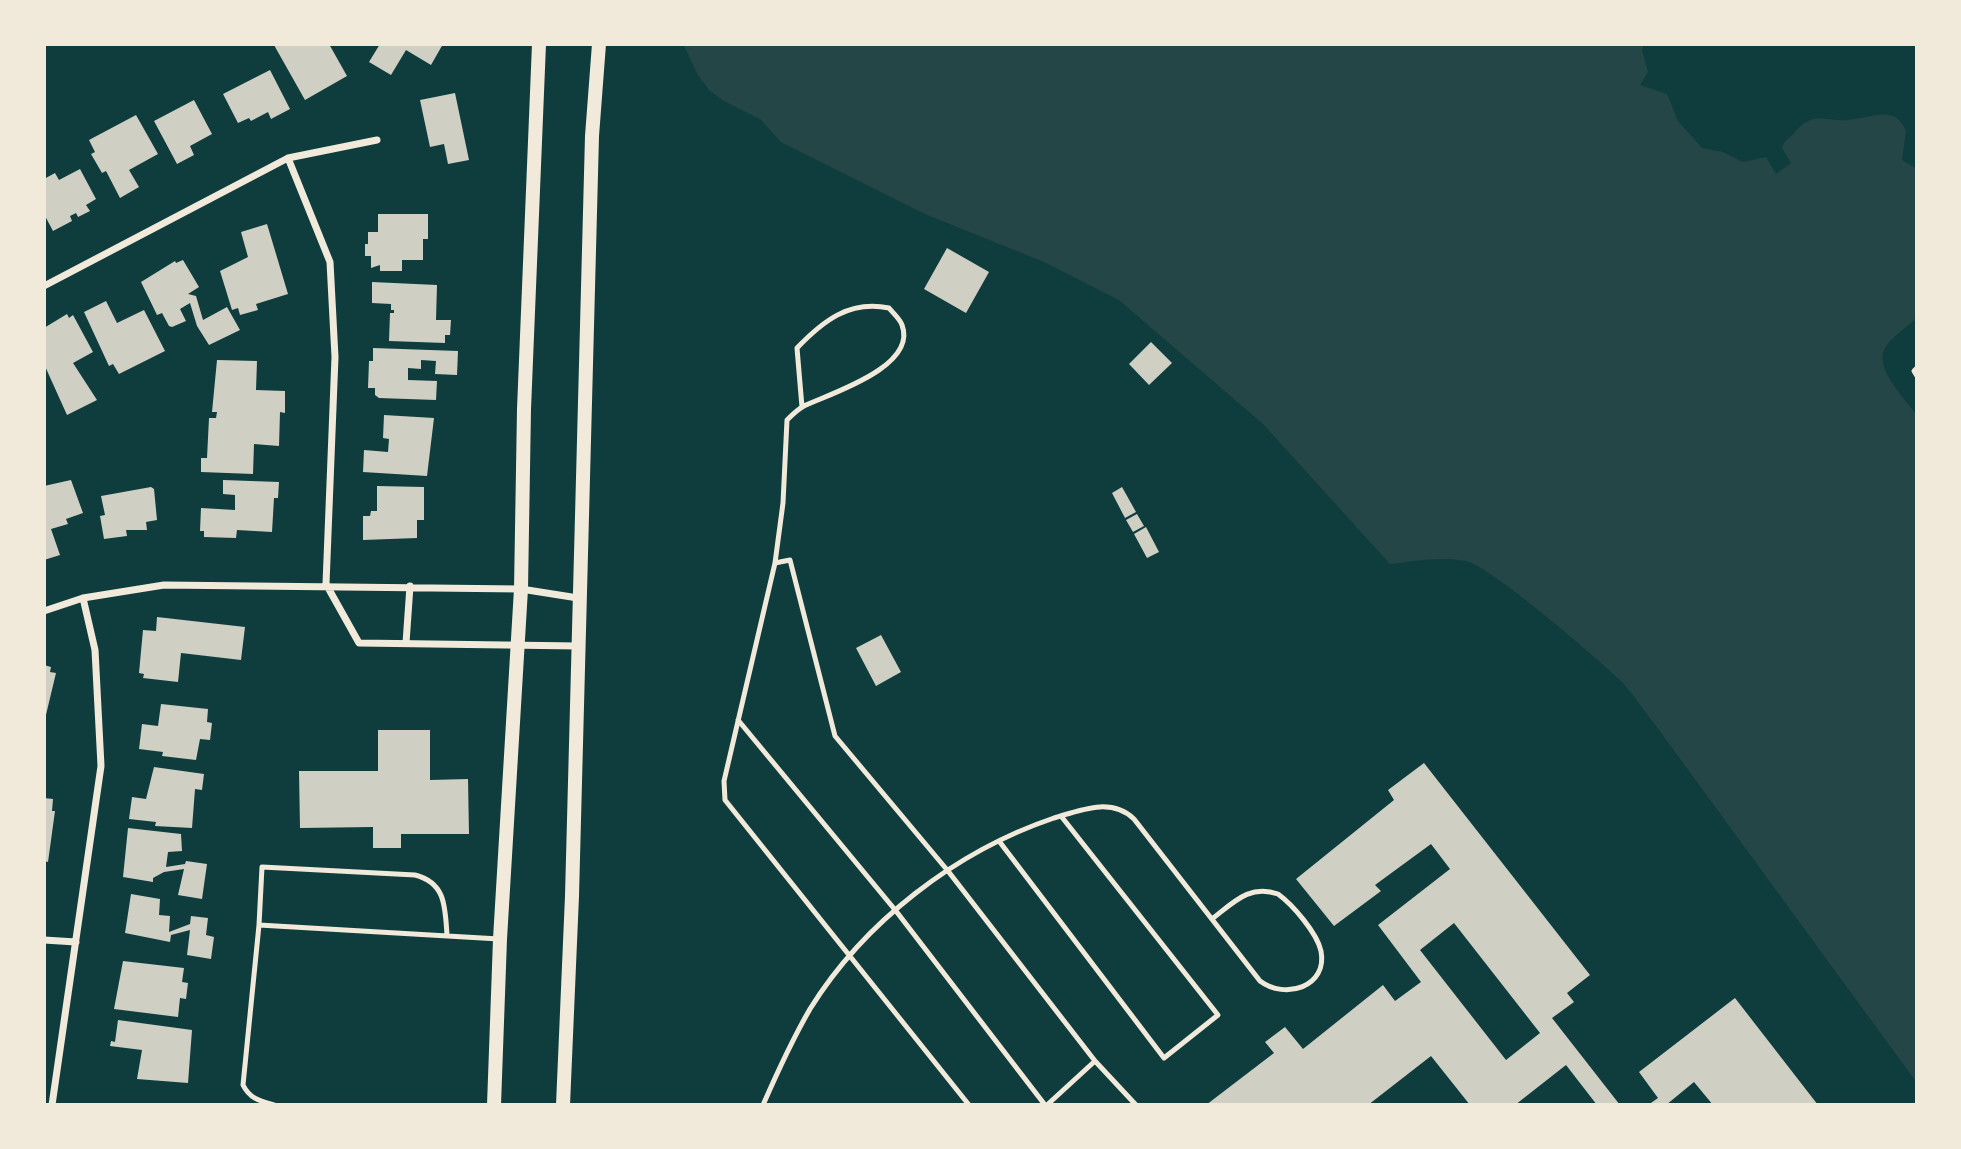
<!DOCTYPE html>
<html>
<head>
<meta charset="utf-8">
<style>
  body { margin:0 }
  #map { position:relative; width:1961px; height:1149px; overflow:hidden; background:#0f3d3e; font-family:Poppins,sans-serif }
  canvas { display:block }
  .frame { position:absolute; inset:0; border:46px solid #f1e9da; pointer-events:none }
</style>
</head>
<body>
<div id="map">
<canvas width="1961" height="1149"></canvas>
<div class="frame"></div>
</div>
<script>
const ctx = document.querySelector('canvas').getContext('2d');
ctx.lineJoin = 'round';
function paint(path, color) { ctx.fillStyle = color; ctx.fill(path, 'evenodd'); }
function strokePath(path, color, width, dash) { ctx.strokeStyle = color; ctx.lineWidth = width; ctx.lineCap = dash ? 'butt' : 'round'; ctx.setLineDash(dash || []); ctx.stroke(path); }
paint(new Path2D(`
  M683 44H1644L1642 50 1648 72 1640 85 1667 94 1678 121 1702 148 1723 152 1743 162 1766 157 1776 174 1791 163 1782 148C1784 140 1790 138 1795 132 1814 110 1825 122 1849 120 1872 118 1895 104 1906 131L1902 160 1917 169V317C1908 327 1892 336 1885 348 1873 368 1906 400 1917 415V1083L1659 730C1647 715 1636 698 1623 683 1602 662 1489 565 1466 561 1442 556 1414 561 1390 564L1263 424 1119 300 1044 262 925 214 781 142 760 119 724 101 709 90 698 75Z`), '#244646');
paint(new Path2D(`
  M277 44H329L347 76 305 100 274 45Z
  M380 44H443L431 65 406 50 391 75 369 62Z
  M270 70 290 109 271 119 268 112 251 121 249 118 238 123 223 94Z
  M455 93 469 160 448 164 444 144 430 147 420 100Z
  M194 100 212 134 190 146 194 155 177 164 154 121Z
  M136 115 158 154 129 170 139 187 120 198 106 171 102 173 91 154 95 152 89 140Z
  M80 169 96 199 86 205 90 211 78 217 76 213 70 216 72 221 53 231 44 214V179L55 173 59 180Z
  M378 214H428V239H423V260H402V271H380V265L371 268V256H365V244H368V232H378Z
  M267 224 288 294 256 304 258 310 240 315 238 308 232 310 220 271 248 257 241 232Z
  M947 248 989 272 966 313 924 289Z
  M183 260 199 287 188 294 196 296 203 320 227 307 240 330 209 345 197 326 190 303 180 309 186 321 172 327 169 326 162 313 157 315 141 282 175 261 176 263Z
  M372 282 437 285 436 320H451L450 335H445V343L389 341 390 313H394V310H391V304L372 303Z
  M106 301 117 323 144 310 165 351 119 374 113 364 109 366 84 312Z
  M67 314 69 318 73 315 93 352 73 363 97 400 67 415 44 364V328Z
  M1151 342 1172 363 1149 385 1129 364Z
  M373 348 458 351 457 375 435 374 436 361 421 360V369L408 368V380L437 381 436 400 379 398 375 395V388H368L369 361H373Z
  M217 360 257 361 256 390 285 391V413L280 412 279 446 254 444 253 474 201 472V458H207L209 418H216L217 412H212Z
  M384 415 434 418 427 476 363 472 364 450 388 452 389 439 383 438Z
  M71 480 83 513 66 519 68 524 51 529 60 555 44 560V486Z
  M223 480 279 482 278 498H274L272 532 237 530 236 538 204 537V531H200L201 508 235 510V495L223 494Z
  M377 486 424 487V520H417V538L363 540V516H370L371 511H377Z
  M151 487 154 489 157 520 146 522 147 530H126L127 536 104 539 100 516 105 515 101 496Z
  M1122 487 1136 512 1125 518 1112 493Z
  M1137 514 1144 526 1133 532 1126 520Z
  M1146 527 1159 552 1147 558 1134 534Z
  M157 617 245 627 241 660 181 653 178 682 143 678 144 674 139 673 143 630 156 631Z
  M881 635 901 672 876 686 856 648Z
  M44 665 51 667 50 672 56 673 45 719Z
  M161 704 208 709 207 722 212 723 210 740 200 739 196 760 162 756 163 752 139 749 142 724 158 726Z
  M378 730H430V780L468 779 469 834H401V848H373V827L300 828 299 771H378Z
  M1424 763 1590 975 1567 993 1574 1002 1552 1018 1620 1105H1597L1566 1065 1515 1105H1470L1431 1056 1368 1105H1206L1274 1053 1265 1042 1285 1027 1303 1049 1383 985 1395 1001 1421 982 1378 925 1450 869 1431 844 1375 885 1381 891 1334 926 1296 879 1394 800 1388 790ZM1454 923 1540 1033 1506 1060 1420 950Z
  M154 767 204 774 202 790 195 789 192 828 155 826 156 822 129 819 132 797 146 799Z
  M44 798 53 799 52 811H55L48 862 44 861Z
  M128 828 181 834 182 851 168 852 166 867 185 864 186 861 207 864 202 899 178 895 184 869 164 872 153 878V882L123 877Z
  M131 894 160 899 159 915 170 916 169 932 190 924 191 916 208 918 206 935 214 937 211 959 187 955 190 930 171 935 170 942 125 933Z
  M123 961 184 968 182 982 188 983 186 999 180 998 178 1017 114 1009Z
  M1735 998 1818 1105H1713L1694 1082 1666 1105H1648L1658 1098 1639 1072Z
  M118 1020 192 1030 188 1083 137 1079 142 1050 110 1046 111 1041 115 1042Z`), '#cfcfc3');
strokePath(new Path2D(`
  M1917 368 1914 371 1917 376
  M802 407 797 348C823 321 849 300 889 308 893 313 900 319 902 325 918 367 829 394 804 406 798 409 792 415 787 420L783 503 775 563 724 781 725 800 969 1105
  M775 563 790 560 835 736 948 871 1095 1061 1047 1105
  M738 720 896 911 1045 1105
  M999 841 1164 1058 1218 1015 1061 816
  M259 925 262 867 415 875C446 883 445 907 447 935
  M1095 1061 1136 1105
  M274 1105C260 1101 250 1099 243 1085L259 925 499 939
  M763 1105C777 1073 792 1040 810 1009 864 922 956 851 1054 818 1081 810 1111 797 1134 819L1260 981C1285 1000 1328 987 1321 951 1317 933 1293 905 1278 894 1250 884 1234 902 1212 919`), '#f1e9da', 5);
strokePath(new Path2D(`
  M288 158 330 262 335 357 326 584
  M44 286 288 158 377 140
  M326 584 359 643 578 646
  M44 611 83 598 164 585 521 589 578 598
  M406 643 410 586
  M44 940 76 942
  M52 1105 101 766 95 650 83 598`), '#f1e9da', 7);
strokePath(new Path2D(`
  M494 1105 500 939 521 589 524 409 539 44
  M563 1105 572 896 592 136 599 44`), '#f1e9da', 14);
</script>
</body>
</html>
